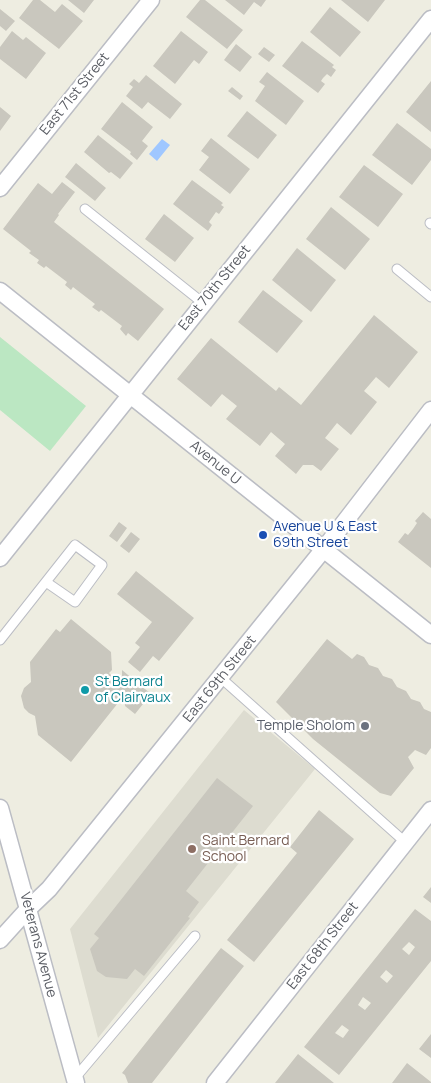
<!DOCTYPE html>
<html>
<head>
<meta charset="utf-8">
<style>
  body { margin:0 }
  canvas { display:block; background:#eeede1 }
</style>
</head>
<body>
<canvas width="431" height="1083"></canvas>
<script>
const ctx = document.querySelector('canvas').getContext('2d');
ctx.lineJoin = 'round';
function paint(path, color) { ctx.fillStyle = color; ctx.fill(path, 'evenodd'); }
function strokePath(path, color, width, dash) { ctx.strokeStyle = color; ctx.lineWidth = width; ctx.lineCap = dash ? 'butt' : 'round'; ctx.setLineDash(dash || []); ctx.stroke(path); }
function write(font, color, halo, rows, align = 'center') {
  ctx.font = font + ' Manrope,sans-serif'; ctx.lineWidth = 4.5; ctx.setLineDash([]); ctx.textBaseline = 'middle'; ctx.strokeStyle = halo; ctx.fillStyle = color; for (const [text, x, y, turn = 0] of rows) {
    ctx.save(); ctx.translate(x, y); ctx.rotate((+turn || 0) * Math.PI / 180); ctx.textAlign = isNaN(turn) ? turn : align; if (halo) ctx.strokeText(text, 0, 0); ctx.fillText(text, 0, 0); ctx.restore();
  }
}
paint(new Path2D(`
  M244 710 315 769 98 1038 70 929Z`), '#dddcd0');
paint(new Path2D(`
  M0 337 86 406 50 451 0 410Z`), '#bbe7c2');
paint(new Path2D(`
  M162 139 170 145 157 161 149 154Z`), '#9fc7ff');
paint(new Path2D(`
  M33 0H40L55 12 62 4 83 21 59 49 19 18Z
  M68 0H94L84 13Z
  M200 0H205L243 30 227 49 186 17Z
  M225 0H266L261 7 254 2 244 15Z
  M341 0H385L368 22Z
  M330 7 361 32 340 57 310 32Z
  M0 9 15 21 6 31 0 26Z
  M12 31 23 40 26 37 46 53 26 79 0 59V47Z
  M181 31 208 52 199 64 194 60 175 84 153 66Z
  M302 41 334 65 332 67 336 70 331 77 327 74 323 78 321 81 325 84 318 93 282 66Z
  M236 44 252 57 240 72 224 60Z
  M264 47 275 55 269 62 258 54Z
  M267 72 304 101 286 125 255 101 265 86 259 82Z
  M146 75 182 104 170 119 148 102 142 109 126 96 133 87 129 84 134 79 139 83Z
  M431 81V132L406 112Z
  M232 87 243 96 240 100 228 91Z
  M122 102 153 127 142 141 148 146 137 160 130 154 131 152 101 129Z
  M0 107 11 116 0 131Z
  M247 111 277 135 258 159 227 136Z
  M397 123 431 149V160L412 185 372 155Z
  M98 135 133 163 120 179 111 172 109 173 84 152Z
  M211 138 250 169 230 194 199 170 209 157 201 151Z
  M76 163 106 188 95 201 65 177Z
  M364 165 403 194 378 227 339 197Z
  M192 180 223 203 221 205 224 207 219 214 216 212 209 222 212 225 208 231 173 204Z
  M62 182 75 192 58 214 59 215 54 222 164 309 138 341 128 333 126 336 120 329 122 326 101 310 99 312 92 307 95 304 73 287 71 290 65 285 67 282 46 266 44 268 37 263 39 260 29 253 31 251 3 229 38 183 52 194Z
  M331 207 370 239 345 270 306 239Z
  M164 214 194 238 175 262 145 239Z
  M297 248 336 280 311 312 272 280Z
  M263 290 303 321 277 353 238 322Z
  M374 315 418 352 389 388 376 377 364 391 377 402 351 435 337 423 325 438 339 449 321 471 313 465H303L296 474 275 456 285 444 271 432 260 446 226 419 237 406 222 394 211 407 177 379 211 338 276 391 279 387 301 405Z
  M423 512 431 519V568L398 542 405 533 408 535 413 529 417 523 415 521Z
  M119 522 127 528 117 542 109 536Z
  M131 532 140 539 129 553 120 546Z
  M136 571 194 618 159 661 153 656 140 672 128 662 140 647 135 643 152 622 117 594Z
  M71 619 111 652 112 670 109 673 114 678 122 676V670L151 694 135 714 125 706V702L118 703 71 762 38 735 35 716 29 713 24 708 21 696 24 688 31 682 30 662 56 629 60 632Z
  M327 639 352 659 357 654 364 657 369 665 378 668 383 676 392 679 397 687 406 691 411 699 420 702 424 709 431 712V748L426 755 415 750 408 757 414 768 391 796 380 793 313 739 276 702Z
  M217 778 253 806 186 891 199 902 188 917 190 918 144 976 135 969 127 979 106 977 97 971 90 949 99 938 94 934Z
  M319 810 354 839 254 962 227 940 297 853 290 847Z
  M431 887V903L423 897Z
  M415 909 431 921V961L339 1075 304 1047ZM409 942 415 947 409 955 402 949ZM386 970 393 976 387 983 380 977ZM363 997 371 1003 365 1010 358 1005ZM342 1025 349 1030 343 1038 335 1033Z
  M221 948 244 966 152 1083H128L125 1075 122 1073Z
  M431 1034V1058L419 1049Z
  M298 1054 334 1083H275Z
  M407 1063 431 1082V1083H392Z`), '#c9c7be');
const service = new Path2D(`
  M85 209 203 303
  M430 223 431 224
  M397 269 431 297
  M0 640 75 545 102 565 75 602 46 582
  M221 678 405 842
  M75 1078 195 936`);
const minor = new Path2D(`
  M0 188 151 0
  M0 291 431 635
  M0 558 431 19
  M0 808 76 1083
  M0 940 28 909 49 889 323 550 431 410
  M215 1083 431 810`);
strokePath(service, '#bbbdc4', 11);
strokePath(minor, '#bbbdc4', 19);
strokePath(service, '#fff', 9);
strokePath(minor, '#fff', 16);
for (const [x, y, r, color] of [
  [263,535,5,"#1a4fb4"],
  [85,690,5,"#0f9aa8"],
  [365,726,5,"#6b7280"],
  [192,849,5,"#8d6e63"]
]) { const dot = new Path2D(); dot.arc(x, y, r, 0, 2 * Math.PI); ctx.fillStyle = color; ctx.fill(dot); strokePath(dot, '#fff', 2); }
write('14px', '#595c63', '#fff', [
  ["East 71st Street",75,94,-51],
  ["East 70th Street",215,288,-51],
  ["Avenue U",215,463,39],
  ["East 69th Street",220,679,-51],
  ["Veterans Avenue",38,945,75],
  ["East 68th Street",323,946,-52]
]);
write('14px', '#164399', '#fff', [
  ["Avenue U & East",273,527],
  ["69th Street",273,543]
], 'left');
write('14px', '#0d838f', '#fff', [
  ["St Bernard",95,682],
  ["of Clairvaux",95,698]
], 'left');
write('14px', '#5b616d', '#fff', [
  ["Temple Sholom",355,726]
], 'right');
write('14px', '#785e54', '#fff', [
  ["Saint Bernard",202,841],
  ["School",202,857]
], 'left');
</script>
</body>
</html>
